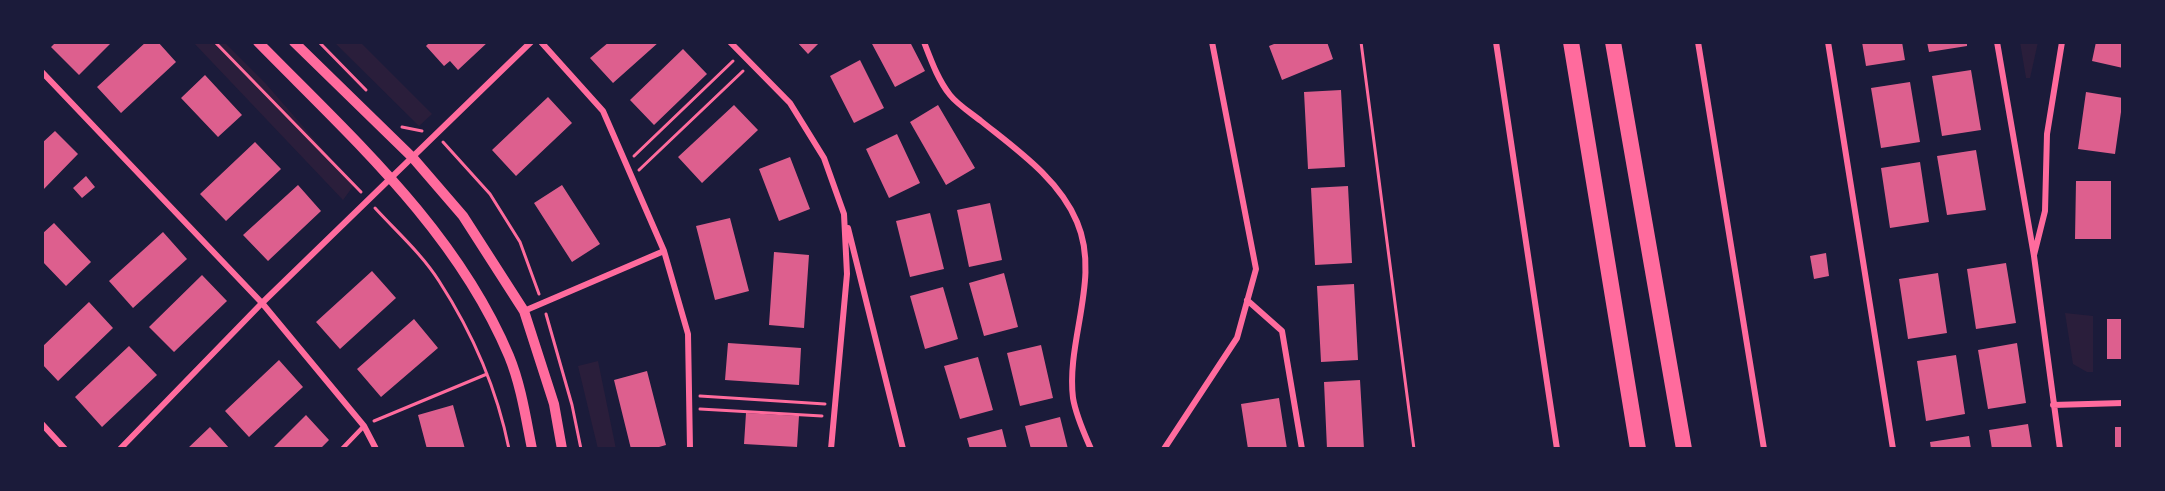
<!DOCTYPE html>
<html>
<head>
<meta charset="utf-8">
<style>
  body { margin:0 }
  #map { position:relative; width:2165px; height:491px; overflow:hidden; background:#1b1b3a; font-family:"Noto Sans",sans-serif }
  canvas { display:block }
  .frame { position:absolute; inset:0; border:44px solid #1b1b3a; pointer-events:none }
</style>
</head>
<body>
<div id="map">
<canvas width="2165" height="491"></canvas>
<div class="frame"></div>
</div>
<script>
const ctx = document.querySelector('canvas').getContext('2d');
ctx.lineJoin = 'round';
function paint(path, color) { ctx.fillStyle = color; ctx.fill(path, 'evenodd'); }
function strokePath(path, color, width, dash) { ctx.strokeStyle = color; ctx.lineWidth = width; ctx.lineCap = dash ? 'butt' : 'round'; ctx.setLineDash(dash || []); ctx.stroke(path); }
paint(new Path2D(`
  M193 42H224L266 84 354 185 343 200Z
  M334 42H360L432 114 419 126Z
  M2020 42H2038L2030 78H2026Z
  M2065 313 2093 316V372H2087L2073 364Z
  M598 361 616 449H598L578 366Z`), '#2a1e3b');
paint(new Path2D(`
  M56 42H112L79 75 51 47Z
  M146 42H158L176 62 121 113 97 87Z
  M430 42H488L458 70 450 61 444 66 426 46Z
  M609 42H659L613 83 590 58Z
  M797 42H820L808 54Z
  M871 42H910L925 71 895 87Z
  M1279 42H1327L1333 59 1282 80 1269 46Z
  M1862 42H1902L1905 60 1866 66Z
  M1927 42H1967V46L1929 52Z
  M2096 42H2123V68L2092 61Z
  M683 49 707 74 654 125 630 100Z
  M860 60 884 108 854 123 830 76Z
  M1971 70 1981 130 1942 136 1932 76Z
  M205 75 242 115 218 137 181 98Z
  M1910 82 1920 142 1881 148 1871 88Z
  M1341 90 1345 167 1308 169 1304 92Z
  M2086 92 2123 98 2115 154 2078 149Z
  M548 97 572 123 516 176 492 150Z
  M734 105 758 130 702 183 678 157Z
  M938 105 975 168 946 185 910 122Z
  M55 131 78 154 42 191V143Z
  M897 134 920 183 889 198 866 149Z
  M255 142 281 169 226 221 200 194Z
  M1976 150 1986 210 1947 215 1937 156Z
  M790 157 810 209 779 221 759 169Z
  M1920 162 1929 222 1890 228 1881 168Z
  M86 176 95 187 82 198 73 188Z
  M2076 181H2111V239H2075Z
  M298 185 321 211 268 261 243 235Z
  M562 185 600 244 572 262 534 203Z
  M1348 186 1352 263 1315 265 1311 188Z
  M990 203 1002 260 969 267 957 210Z
  M930 213 944 269 910 277 896 221Z
  M730 218 749 291 715 300 696 226Z
  M54 223 91 262 66 286 42 261V234Z
  M163 232 187 259 133 308 109 281Z
  M774 252 809 255 804 328 769 325Z
  M1826 253 1829 276 1814 279 1810 256Z
  M2006 263 2016 323 1976 329 1967 269Z
  M372 271 396 298 340 349 316 322Z
  M1004 273 1018 327 984 336 969 283Z
  M1938 273 1947 333 1908 339 1899 279Z
  M202 275 227 301 174 352 149 327Z
  M1354 284 1358 360 1321 362 1317 286Z
  M943 287 958 339 925 349 910 296Z
  M89 302 113 328 58 381 42 364V347Z
  M414 319 438 348 381 397 357 369Z
  M2107 319H2123V359H2107Z
  M728 343 801 348 799 385 725 380Z
  M2017 343 2026 403 1988 409 1978 350Z
  M1041 345 1053 398 1020 406 1007 353Z
  M129 346 157 375 102 427 75 397Z
  M1956 355 1965 414 1926 421 1917 361Z
  M978 357 993 410 960 419 944 366Z
  M279 360 303 387 249 437 225 411Z
  M647 371 666 445 652 449H631L614 380Z
  M1360 380 1364 449H1327L1324 382Z
  M1279 398 1287 449H1248L1241 404Z
  M453 405 465 449H427L418 415Z
  M746 413 799 416 797 447 744 444Z
  M306 415 329 440 320 449H272Z
  M1060 417 1068 449H1031L1025 426Z
  M2028 424 2032 449H1992L1989 430Z
  M210 427 230 449H187Z
  M2115 427H2123V449H2115Z
  M1002 429 1007 449H970L967 438Z
  M1969 436 1971 449H1931L1930 442Z`), '#dd5f8e');
strokePath(new Path2D(`
  M215 42 361 192
  M319 42 366 90
  M1361 42 1414 449
  M402 127 422 131
  M443 142 490 194 520 242 539 294
  M634 156 733 61
  M639 170 743 71
  M375 208C396 231 422 254 439 281 472 332 497 389 509 449
  M546 314 572 405 581 449
  M700 396 825 404
  M700 409 822 416
  M374 421 487 374`), '#ff6b9d', 3);
strokePath(new Path2D(`
  M342 449 364 426`), '#ff6b9d', 4.5);
strokePath(new Path2D(`
  M541 42 603 111 664 251 688 334 690 449
  M730 42 790 103 824 158 844 214 847 274 831 449
  M924 42C931 60 938 80 950 95 958 105 971 113 981 121 1017 150 1059 179 1077 222 1101 278 1066 340 1073 398 1076 416 1084 433 1091 449
  M1496 42 1557 449
  M1698 42 1764 449
  M1828 42 1893 449
  M1997 42 2034 256 2060 449
  M42 72 262 303 364 426 376 449
  M848 228 903 449
  M2034 255 2045 211 2047 134 2062 42
  M1247 300 1282 331 1302 449
  M524 311 664 251
  M2053 405 2123 403
  M42 424 65 449
  M120 449 262 303 531 42
  M1164 449 1237 338 1256 269 1212 42`), '#ff6b9d', 6);
strokePath(new Path2D(`
  M258 42C352 138 456 230 509 356 521 385 526 419 532 449
  M294 42 413 158 463 216 524 311 554 404 562 449`), '#ff6b9d', 10);
strokePath(new Path2D(`
  M1571 42 1638 449
  M1613 42 1684 449`), '#ff6b9d', 16);
</script>
</body>
</html>
